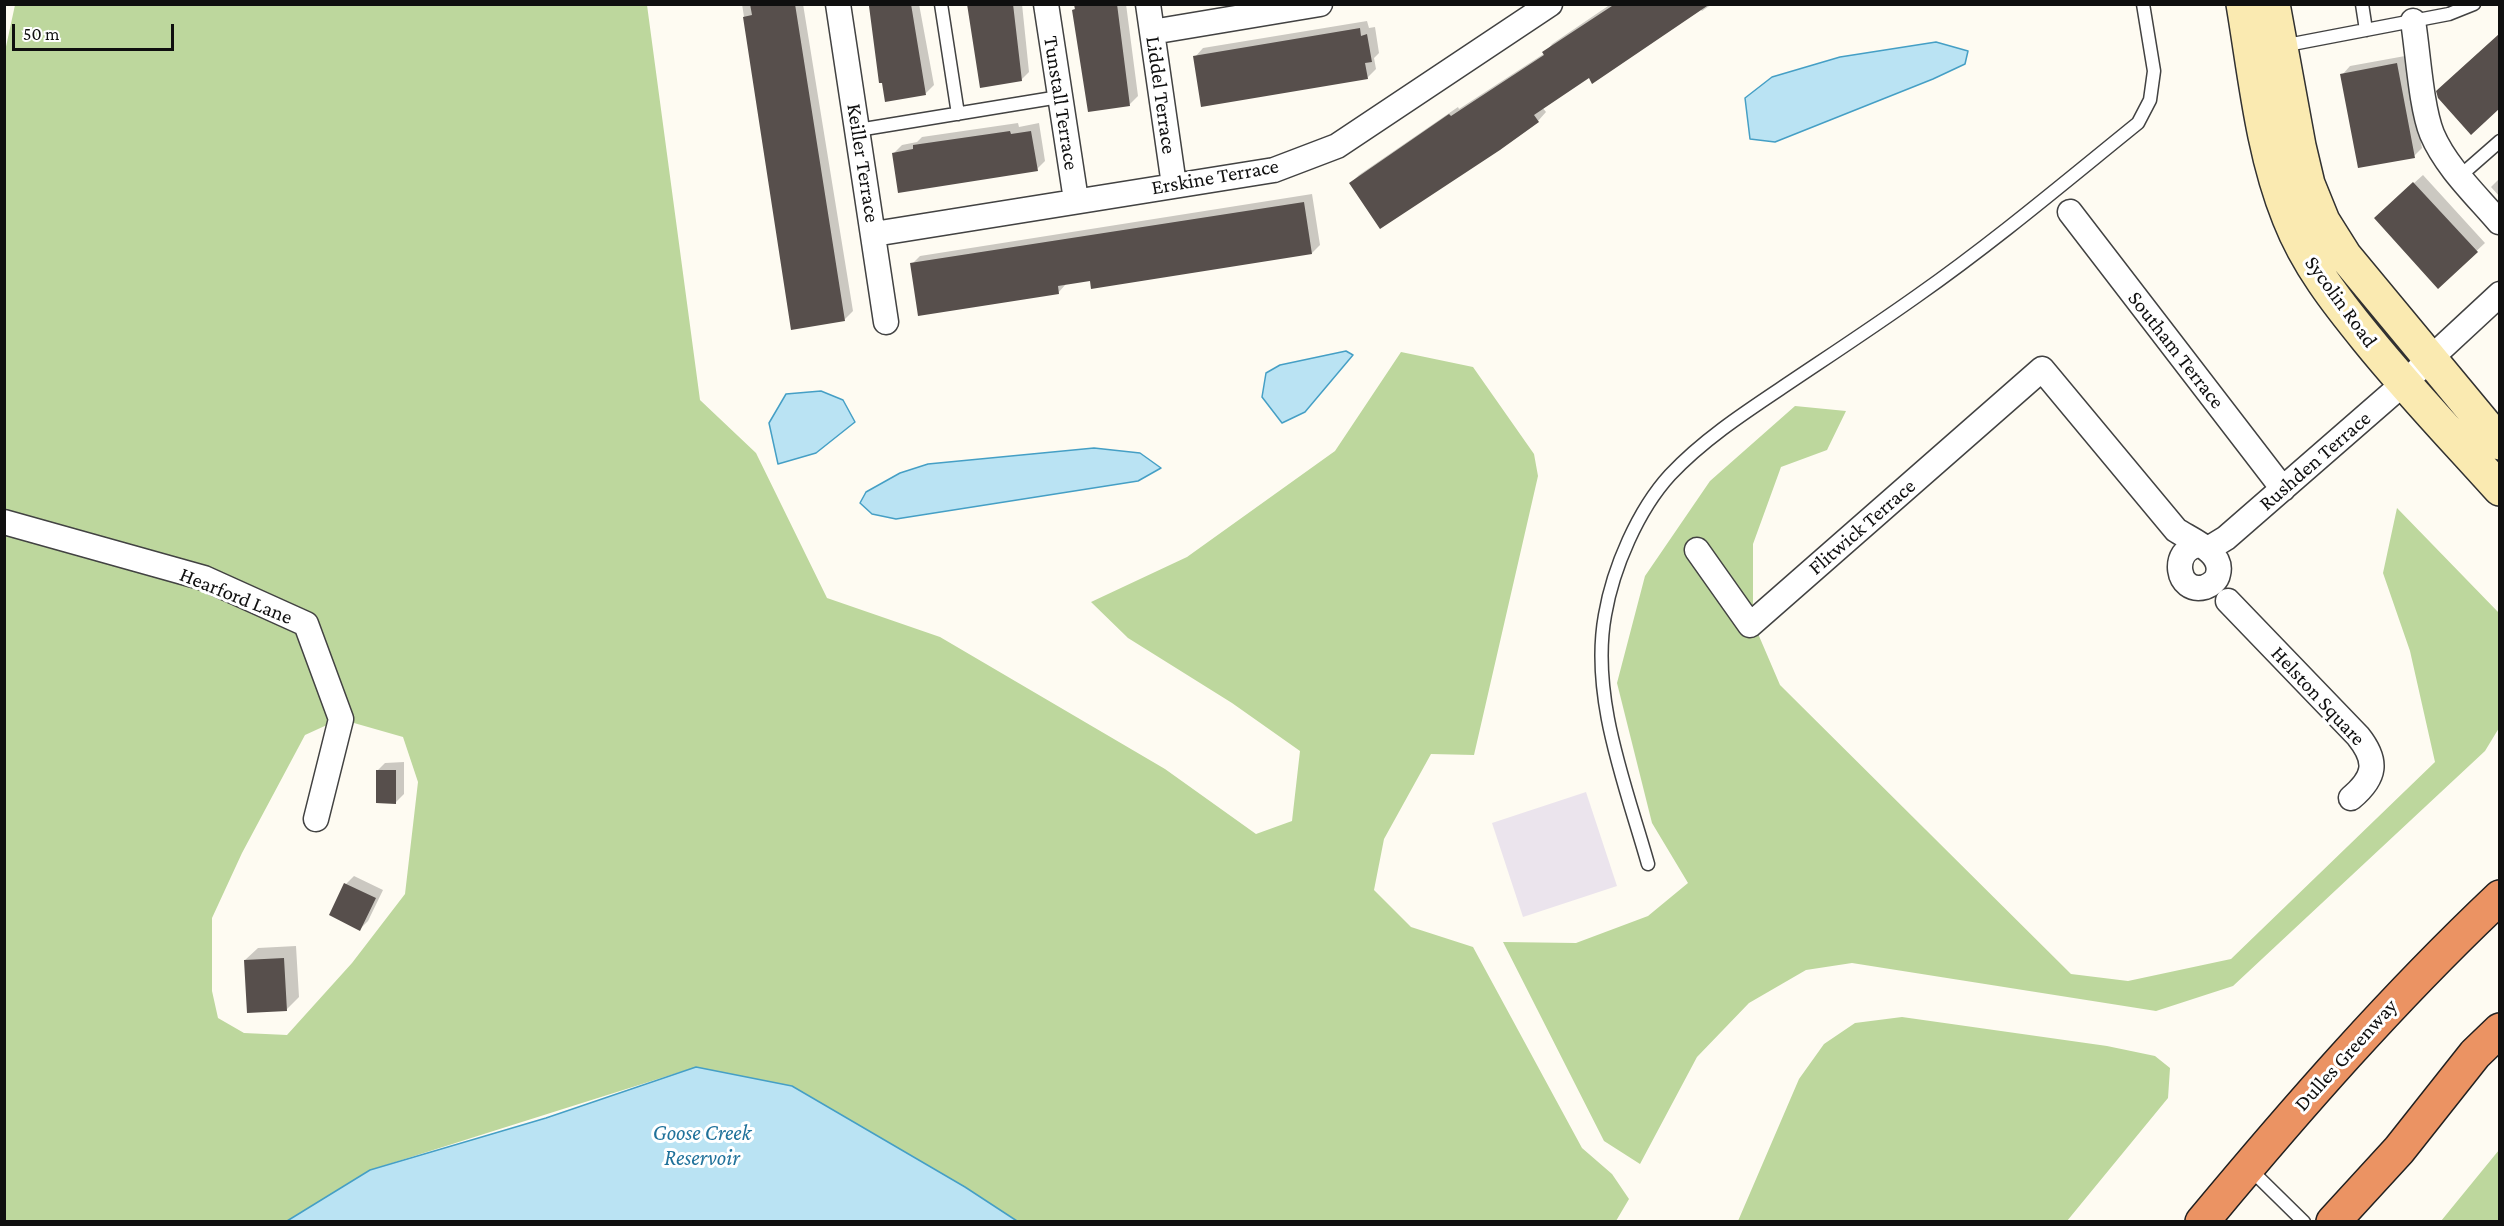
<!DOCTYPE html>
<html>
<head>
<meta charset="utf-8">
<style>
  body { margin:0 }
  #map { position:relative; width:2504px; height:1226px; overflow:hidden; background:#fefbf2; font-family:"Crimson Pro",serif }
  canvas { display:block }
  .frame { position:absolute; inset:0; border:6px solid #0f0f0f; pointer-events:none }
  .scale { position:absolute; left:12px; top:24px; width:162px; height:27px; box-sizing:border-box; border:3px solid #0f0f0f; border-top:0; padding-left:8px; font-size:18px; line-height:21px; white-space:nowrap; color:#0f0f0f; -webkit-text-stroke:4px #fff; paint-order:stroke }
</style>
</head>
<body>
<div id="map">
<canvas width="2504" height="1226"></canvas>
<div class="frame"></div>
<div class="scale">50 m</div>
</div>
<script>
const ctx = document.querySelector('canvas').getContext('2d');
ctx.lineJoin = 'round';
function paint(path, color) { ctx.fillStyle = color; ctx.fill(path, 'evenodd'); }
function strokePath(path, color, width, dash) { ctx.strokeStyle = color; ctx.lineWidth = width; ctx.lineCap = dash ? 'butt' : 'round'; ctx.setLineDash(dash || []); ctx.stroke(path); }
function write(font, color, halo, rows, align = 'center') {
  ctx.font = font + ' "Crimson Pro",serif'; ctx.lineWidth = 6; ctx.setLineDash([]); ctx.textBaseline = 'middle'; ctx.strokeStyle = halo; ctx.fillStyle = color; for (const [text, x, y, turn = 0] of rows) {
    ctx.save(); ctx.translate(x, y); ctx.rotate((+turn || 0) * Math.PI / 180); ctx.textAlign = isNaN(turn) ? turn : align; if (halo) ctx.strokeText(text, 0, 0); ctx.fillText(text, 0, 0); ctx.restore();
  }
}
paint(new Path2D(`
  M1586 792 1617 886 1523 917 1492 823Z`), '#ebe4ed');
paint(new Path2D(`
  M15 5H647L700 400 756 453 827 598 940 637 1165 769 1256 834 1292 821 1300 751 1232 703 1128 638 1091 602 1187 557 1335 451 1401 352 1473 367 1534 454 1538 476 1474 755 1431 754 1384 839 1374 890 1411 927 1473 947 1582 1148 1612 1174 1629 1199 1616 1221H1017L965 1187 696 1067 370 1170 287 1221 5 1222 4 56ZM340 719 403 737 418 782 405 894 352 963 287 1035 244 1033 218 1018 212 991V918L242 853 305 735Z
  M1795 406 1846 411 1827 450 1781 467 1753 544V622L1780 685 2071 974 2128 981 2231 959 2435 762 2410 651 2383 573 2397 508 2499 613V728L2485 751 2233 986 2156 1011 1852 963 1806 970 1749 1003 1697 1057 1640 1164 1604 1141 1503 942 1576 943 1648 916 1688 883 1652 823 1617 683 1645 576 1710 481Z
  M1902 1017 2107 1046 2155 1056 2170 1068 2168 1098 2067 1221H1738L1799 1079 1824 1044 1855 1023Z
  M2499 1150V1221H2441Z`), '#bdd79d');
const water = new Path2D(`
  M1936 42 1968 51 1965 64 1933 79 1775 142 1750 139 1745 98 1772 77 1840 57Z
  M1346 351 1353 355 1305 412 1282 423 1262 397 1266 373 1280 365Z
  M821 391 843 400 855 422 816 453 778 464 769 423 786 394Z
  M1094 448 1140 453 1161 468 1138 481 896 519 872 514 860 503 866 492 900 473 928 464Z
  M696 1067 792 1086 965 1187 1017 1221H287L370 1170 546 1118Z`);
paint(water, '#bae3f3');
strokePath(water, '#459fc5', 1.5);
paint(new Path2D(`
  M742 4H803L853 311 844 320 792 328Z
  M870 4H919L934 85 926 93 886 100 883 81H880Z
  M969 4H1022L1029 72 1021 80Z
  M1074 4H1126L1138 96 1130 104 1089 110Z
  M1611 4H1712L1702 11 1700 9 1589 76 1542 107 1546 112 1538 121 1351 183 1359 175 1458 107 1459 109 1545 53 1552 44Z
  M1367 21 1369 28 1375 27 1379 53 1374 58 1376 69 1367 78 1195 57 1203 48Z
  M2500 35V107L2471 133 2447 83Z
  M2405 56 2422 148 2414 156 2342 75 2350 66Z
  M1018 123 1019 127 1039 123 1045 161 1037 169 894 153 902 145 917 142 922 137Z
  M2423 175 2485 243 2438 287 2384 210Z
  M2499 179H2500V197L2491 187Z
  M1312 194 1320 245 1312 253 1091 279 1066 284 1058 293 912 264 920 256Z
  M404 762V794L396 802 377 771 385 763Z
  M354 876 383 890 368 921 360 929 331 914 346 884Z
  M296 946 299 997 286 1010 245 960 258 948Z`), '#0003');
paint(new Path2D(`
  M750 4H795L845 321 791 330 743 17 752 15Z
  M881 4H911L926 95 885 102 882 83H879L869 6Z
  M967 4H1013L1022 81 980 88Z
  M1074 4H1117L1130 106 1088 112 1072 10 1075 9Z
  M1615 4H1710L1592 84 1589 78 1534 115 1539 122 1500 150 1380 229 1349 183 1449 114 1451 116 1544 55 1542 52Z
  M1360 28 1361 36 1367 34 1372 62 1365 63 1368 79 1201 107 1193 56Z
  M2499 34V109L2471 135 2438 98 2436 91Z
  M2397 63 2415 158 2358 168 2340 74Z
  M1010 131 1011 134 1031 131 1038 171 898 193 892 153 913 149V145Z
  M2413 182 2478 252 2438 289 2374 218Z
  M1304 202 1312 254 1091 289 1090 281 1058 286 1059 294 918 316 910 263Z
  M376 770H396V804L376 803Z
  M344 883 376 898 360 931 329 915Z
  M284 958 287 1011 247 1013 244 960Z`), '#574f4c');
const lane = new Path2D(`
  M941 4 958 114
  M2362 4 2366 30
  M2282 46 2449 14 2474 4
  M858 130 1059 97
  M2460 176 2500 141
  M1648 864C1626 786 1590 697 1605 615 1613 568 1638 510 1670 475 1702 441 1741 415 1780 389 1826 358 1872 328 1917 296 1994 242 2065 182 2138 123L2150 100 2154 71 2143 4
  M2249 1168 2304 1222`);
const street = new Path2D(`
  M838 4 886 322
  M1046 4 1076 200
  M1148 4 1174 185
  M2413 21C2418 52 2421 107 2432 134 2446 167 2476 195 2499 222
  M1152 32 1320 4
  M2070 212 2283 489
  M874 234 1274 170 1337 146 1550 4
  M4 522 204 578 306 624 341 719 316 819
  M2208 549 2226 538 2404 383 2500 294
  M1697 550 1750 625 2042 369 2176 530C2191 540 2224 552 2218 574 2217 580 2211 585 2205 587 2176 595 2170 549 2199 545
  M2228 601 2358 736C2378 761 2376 777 2351 798`);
const secondary = new Path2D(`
  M2243 4C2255 75 2262 151 2289 218 2307 264 2336 301 2367 339 2409 391 2455 439 2500 489
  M2273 4 2299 146 2308 184 2323 221 2345 256 2500 443`);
const highway = new Path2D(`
  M2202 1222C2296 1109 2393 998 2500 897
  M2333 1222 2399 1150 2475 1054 2500 1030`);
strokePath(lane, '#424242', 15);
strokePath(street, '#424242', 27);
strokePath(secondary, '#313131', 36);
strokePath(highway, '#202020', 36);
strokePath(lane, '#fff', 12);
strokePath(street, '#fff', 24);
strokePath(secondary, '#faeab1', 33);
strokePath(highway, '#eb9363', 33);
write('21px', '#0f0f0f', '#fff', [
  ["Liddel Terrace",1161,95,82],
  ["Tunstall Terrace",1061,103,81],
  ["Keiller Terrace",863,163,81],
  ["Erskine Terrace",1215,177,-10],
  ["Sycolin Road",2341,302,54],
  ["Southam Terrace",2176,350,52],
  ["Rushden Terrace",2315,461,-41],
  ["Flitwick Terrace",1862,527,-41],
  ["Hearford Lane",236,596,22],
  ["Helston Square",2318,696,47],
  ["Dulles Greenway",2346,1055,-48]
]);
write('italic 22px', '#1f719a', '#fff', [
  ["Goose Creek",702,1133],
  ["Reservoir",702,1158]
]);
</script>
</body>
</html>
